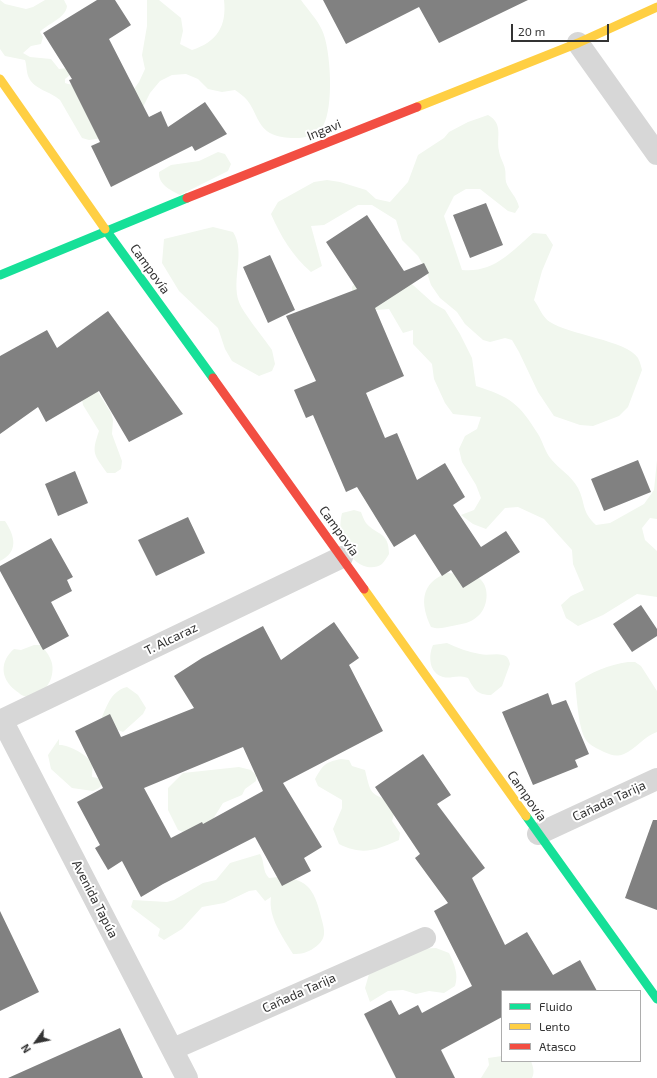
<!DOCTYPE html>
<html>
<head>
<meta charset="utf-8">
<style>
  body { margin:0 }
  #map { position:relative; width:657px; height:1078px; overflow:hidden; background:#fff; font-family:"Exo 2",sans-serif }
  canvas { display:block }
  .legend { position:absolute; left:501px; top:990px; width:140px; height:72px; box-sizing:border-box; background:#fff; border:1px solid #adadad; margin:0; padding:5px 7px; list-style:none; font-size:12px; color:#333 }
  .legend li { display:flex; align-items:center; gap:8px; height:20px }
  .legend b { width:20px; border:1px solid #adadad }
  .north { position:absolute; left:16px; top:1022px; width:40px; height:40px; -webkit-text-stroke:3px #fff; paint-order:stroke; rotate:237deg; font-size:11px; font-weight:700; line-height:16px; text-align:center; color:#333 }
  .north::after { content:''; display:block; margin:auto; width:14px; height:18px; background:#333; clip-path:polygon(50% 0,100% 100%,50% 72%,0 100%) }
  .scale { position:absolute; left:511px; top:24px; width:98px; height:18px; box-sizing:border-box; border:2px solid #333; border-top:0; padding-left:5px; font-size:12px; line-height:14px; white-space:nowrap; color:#333; -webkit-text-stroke:3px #fff; paint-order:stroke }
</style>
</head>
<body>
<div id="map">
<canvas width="657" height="1078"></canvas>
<ul class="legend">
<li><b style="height:5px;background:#16e098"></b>Fluido</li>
<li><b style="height:5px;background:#ffcf43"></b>Lento</li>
<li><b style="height:5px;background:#f24e42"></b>Atasco</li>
</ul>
<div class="north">N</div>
<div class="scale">20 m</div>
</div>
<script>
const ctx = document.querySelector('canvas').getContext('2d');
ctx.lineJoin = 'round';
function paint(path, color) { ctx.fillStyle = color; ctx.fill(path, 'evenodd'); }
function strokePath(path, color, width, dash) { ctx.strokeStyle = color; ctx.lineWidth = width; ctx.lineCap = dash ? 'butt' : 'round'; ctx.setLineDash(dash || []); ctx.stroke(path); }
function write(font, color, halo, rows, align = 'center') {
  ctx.font = font + ' "Exo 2",sans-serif'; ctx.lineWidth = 4; ctx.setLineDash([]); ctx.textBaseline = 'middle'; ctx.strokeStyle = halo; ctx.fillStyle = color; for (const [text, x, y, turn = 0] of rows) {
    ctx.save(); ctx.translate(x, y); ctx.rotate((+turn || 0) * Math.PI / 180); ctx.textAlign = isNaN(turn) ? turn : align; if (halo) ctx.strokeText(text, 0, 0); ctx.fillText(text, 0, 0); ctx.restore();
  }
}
paint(new Path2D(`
  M0 0 5 4 26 9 33 7 45 0H64L67 6C66 18 47 24 40 32L43 37 41 44 31 46 23 53 30 57 51 59 59 69 68 68 70 75 65 79V83L68 84 131 93 139 82 145 69 142 55 147 26V0H159L181 18 183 31 180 44 192 50C217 42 227 26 224 0H301C308 10 317 19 322 30 331 49 334 108 323 126 315 141 286 140 272 134 258 128 256 111 247 100 244 96 239 93 235 90L222 92 208 89 198 79 186 74 172 75 160 81 150 93 141 111 103 138 89 140 82 138 60 100C50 91 35 90 29 78 26 72 27 66 25 60L5 56 0 49Z
  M488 115C504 124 496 137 499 151 500 158 504 163 505 169 506 173 505 178 506 182 509 191 517 197 519 207L515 213 508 211 480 189H466L454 196 444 216 462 270C494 273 511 252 533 233L546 234 553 245 542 271 534 300C539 307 543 318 550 322 569 335 626 340 638 358 640 362 641 366 642 370L628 407 619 416 593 426 580 425 554 416 538 392 519 352 512 340 505 338 490 342 483 340 465 324 457 312 440 298 431 285 426 270 418 256 402 240 396 220 372 205H358L324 225 311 226 322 266 311 272C293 257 280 235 271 214L278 202 314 182 327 180 340 182 366 190 376 199 390 202 408 182 418 155 444 138 449 132 468 122Z
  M218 152 225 154 231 164 228 171 180 195C170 190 158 184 159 172L171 165 199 161Z
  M213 227 233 232C246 252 231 279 239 302 243 313 264 338 272 350L275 364 272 371 259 376 232 361 225 349 218 328 179 291 162 263 164 239Z
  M388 272 413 285 433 303 445 310 460 334 472 358 476 386C510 397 519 403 538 434 543 442 545 452 551 459 559 469 571 475 578 488 586 504 581 511 596 525L610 523 644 504 654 490 657 460V519L650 518 642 528 645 540 657 551V597L637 594 603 615 578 626 566 618 561 605 571 596 584 590 573 564 572 550 544 519 518 507 505 508 486 529 473 524 461 515 474 510 481 498 476 485 462 462 459 449 465 436 477 429 481 417 453 414 445 403 434 379 432 364 413 344V330L403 333 389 309 362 311 353 300 352 287 361 275Z
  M90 379 111 413 113 420 112 434 122 461 121 469 115 473H107C94 454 91 454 99 431L83 405 80 387Z
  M354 510 361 512C362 515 364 520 366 523 377 536 389 531 389 554 387 557 385 561 382 564 377 568 369 568 364 566 343 557 337 534 342 513Z
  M0 521H5C15 536 19 552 0 561Z
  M447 573C456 574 467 573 475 576 491 582 489 607 478 616 471 623 462 624 452 626 444 627 440 630 431 627 420 604 420 583 447 573Z
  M447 643C457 648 469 652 480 654 487 656 496 653 503 655 508 656 509 660 510 664L502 686 491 695C477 695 474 689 468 678 456 674 452 679 443 677 429 673 428 656 433 645Z
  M34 645H41C44 649 48 653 50 658 56 669 51 687 40 692 36 694 32 697 28 697 23 697 19 693 15 690 0 678 0 661 14 649L21 650Z
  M628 662H635L641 666 657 691V732C644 736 636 749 624 754 616 757 611 755 604 752 598 749 589 745 586 740 578 728 577 697 575 683 592 672 608 665 628 662Z
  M127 687 138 695 146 708 143 714 123 732 110 727 102 717C108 703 112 691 127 687Z
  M59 739V745C67 744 89 755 92 764 93 768 92 773 92 777L98 778 103 783 99 788 93 791 72 788 51 769 48 755Z
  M341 759 349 760 352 766 365 770C371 794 369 793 392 802L396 808 392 821 400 833 399 840C376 850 363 856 339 844L333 829 342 808V800L318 786 315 779C323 765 325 762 341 759Z
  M239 767 251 770 256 775V781L245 789 242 795 223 803 213 819 191 835 178 830 168 810V788L183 773Z
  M260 854C265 862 262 871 269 878 280 876 298 877 307 886 314 892 318 905 320 913 324 929 329 938 314 948 307 953 301 954 293 954 283 937 268 918 271 897L265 901 256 890 249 891 224 903 202 907 182 929 164 940 158 936 160 929 131 907 133 900 167 902 174 900 203 883 216 880 230 863Z
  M436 948 449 953C454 964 459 974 455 986L444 993 429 991 416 994 403 990 388 991 370 1002 365 988 369 974 398 950Z
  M502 1056V1061H531C533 1067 535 1072 532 1078H481L489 1065 488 1058Z`), '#f1f7ee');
paint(new Path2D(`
  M97 0H115L131 25 109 39 149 117 161 111 168 127 205 102 227 134 195 151 192 146 111 187 91 146 100 142 69 80 72 79 43 33Z
  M323 0H528L439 43 419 7 346 44Z
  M486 203 503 245 470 258 453 215Z
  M367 215 404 271 424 263 429 273 375 308 404 376 366 393 385 438 397 433 417 480 445 463 465 497 453 505 481 547 506 531 520 552 463 588 451 570 442 576 415 534 394 547 357 487 346 492 313 415 306 418 294 390 316 381 286 316 357 289 326 242Z
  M270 255 295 310 268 323 243 267Z
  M108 311 183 414 129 442 99 391 46 422 38 407 0 434V356L47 330 57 348Z
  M638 460 651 492 604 511 591 479Z
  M75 471 88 503 58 516 45 484Z
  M188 517 205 553 156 576 138 540Z
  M51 538 73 577 67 580 72 591 51 602 69 636 43 650 0 571V566Z
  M641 605 657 629V636L632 652 613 624Z
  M334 622 359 658 349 665 383 731 283 783 322 847 304 858 311 871 282 886 255 837 163 884 141 897 122 861 108 870 95 848 100 845 77 802 103 788 75 731 110 714 121 737 194 708 174 676 202 658 263 626 281 660ZM243 747 263 791 203 824 202 822 171 838 144 788Z
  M548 693 552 705 566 700 589 754 575 760 578 767 533 785 502 712Z
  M423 754 451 795 437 804 485 868 472 878 505 945 527 932 553 975 580 960 597 991H502V1017L441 1050 455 1078H396L364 1014 391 1000 399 1015 418 1005 422 1013 472 986 434 911 448 903 415 858 420 854 375 787Z
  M653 820H657V910L625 898Z
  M0 911 39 992 0 1011Z
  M120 1028 143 1078H8Z`), '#818181');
strokePath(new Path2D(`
  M578 43 657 154
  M2 720 187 1078
  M0 721 342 557
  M538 834 657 779
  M173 1049 425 938`), '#d7d7d7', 22);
strokePath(new Path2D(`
  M105 229 213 378
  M0 275 187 198
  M526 816 657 999`), '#16e098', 9);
strokePath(new Path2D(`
  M0 79 105 229
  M417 107 578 43 657 7
  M364 589 526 816`), '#ffcf43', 9);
strokePath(new Path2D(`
  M187 198 417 107
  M213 378 364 589`), '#f24e42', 9);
write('13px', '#333', '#fff', [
  ["Ingavi",324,130,-22],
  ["Campovía",150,269,54],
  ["Campovía",339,531,54],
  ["T. Alcaraz",171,639,-26],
  ["Campovía",527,796,55],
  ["Cañada Tarija",609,801,-25],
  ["Avenida Tapúa",95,899,63],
  ["Cañada Tarija",299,993,-24]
]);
</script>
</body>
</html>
